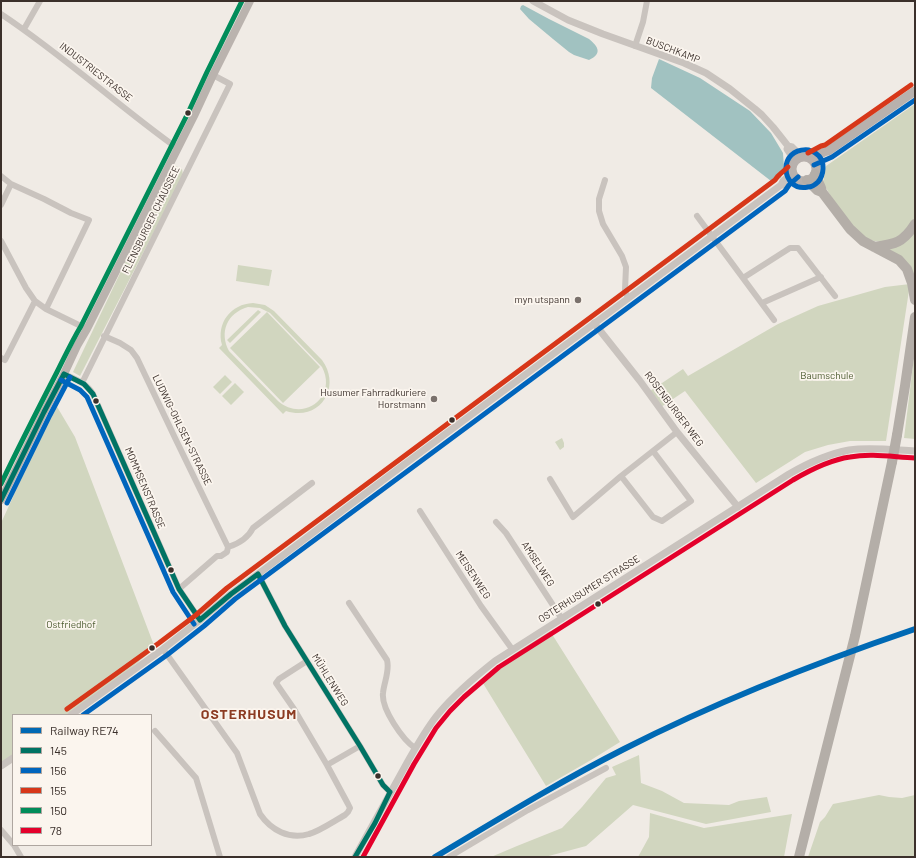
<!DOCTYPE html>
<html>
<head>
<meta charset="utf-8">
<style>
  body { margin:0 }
  #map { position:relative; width:916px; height:858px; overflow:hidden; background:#f0ebe5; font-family:Barlow,sans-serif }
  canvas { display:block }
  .frame { position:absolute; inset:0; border:2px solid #3b302b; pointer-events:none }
  .legend { position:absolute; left:12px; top:714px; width:140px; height:132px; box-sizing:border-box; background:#fbf5ee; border:1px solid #aea6a0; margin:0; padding:5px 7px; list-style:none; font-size:12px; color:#3b302b }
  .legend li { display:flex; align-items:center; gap:8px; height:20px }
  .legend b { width:20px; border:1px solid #aea6a0 }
</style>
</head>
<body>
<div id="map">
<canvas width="916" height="858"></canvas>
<div class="frame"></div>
<ul class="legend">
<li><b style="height:5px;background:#0069b4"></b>Railway RE74</li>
<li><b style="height:5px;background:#007364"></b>145</li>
<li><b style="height:5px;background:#0065bd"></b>156</li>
<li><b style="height:5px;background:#d73719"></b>155</li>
<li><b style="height:5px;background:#018c5a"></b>150</li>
<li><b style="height:5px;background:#e4002b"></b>78</li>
</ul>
</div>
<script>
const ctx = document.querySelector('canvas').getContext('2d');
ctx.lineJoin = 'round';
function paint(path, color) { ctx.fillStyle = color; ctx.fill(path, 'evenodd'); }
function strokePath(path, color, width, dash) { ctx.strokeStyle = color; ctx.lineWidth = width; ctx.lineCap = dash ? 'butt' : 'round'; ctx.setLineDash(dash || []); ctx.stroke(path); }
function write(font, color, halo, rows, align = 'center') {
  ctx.font = font + ' Barlow,sans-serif'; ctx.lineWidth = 3.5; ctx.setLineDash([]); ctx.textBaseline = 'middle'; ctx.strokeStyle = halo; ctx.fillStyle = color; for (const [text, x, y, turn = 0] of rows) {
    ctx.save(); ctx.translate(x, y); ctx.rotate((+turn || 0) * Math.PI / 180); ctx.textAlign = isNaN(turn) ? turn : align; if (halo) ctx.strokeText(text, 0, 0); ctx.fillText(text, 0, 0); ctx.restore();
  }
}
paint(new Path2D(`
  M915 104V217L913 221 899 238 885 242 874 241 865 238 852 225 838 208 823 183 826 166Z
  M172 164 182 169 183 175 80 376 73 372Z
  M915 231V278L882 248Z
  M238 265 272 270 269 286 236 281Z
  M910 284 886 441H850L828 445 805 452 756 483 685 391 661 407 650 391 683 369 688 376 778 324 818 306 885 287Z
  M253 303 265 305 274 311 322 360C342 387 320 422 286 411L283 414 219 348 222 345C216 323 231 304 253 303ZM248 307 260 308 270 313 322 367C338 397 303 423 278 401L229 351C219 332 227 313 248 307Z
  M258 310 261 312 230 343 227 340Z
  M267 312 320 367 283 403 230 348Z
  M915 349V439L904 438Z
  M225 375 232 382 220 394 213 387Z
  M235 383 244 392 231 405 222 396Z
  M56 405 75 437 155 648 123 675 69 715H13V755L1 764V523L13 497 15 487Z
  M562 438 564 443V447L560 450 555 442Z
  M550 631 620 742 591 760 546 786 481 680 514 654Z
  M639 755 641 783 662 791 684 803 729 805 739 801 767 797 771 812 706 824 633 805 586 846 545 857H491L517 846 562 828 582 807 606 778 616 775 612 767Z
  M879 795 889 797 902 798 915 795V857H808L820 822 825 817 833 804Z
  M650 813 704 828 792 814 784 857H638L649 837Z`), '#d1d6bf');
paint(new Path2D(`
  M523 5 549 19 589 39C599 47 602 54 589 60L574 55 569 52 553 39 529 19 520 9 521 6Z
  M659 59 700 78 750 111 771 133 783 153 784 168 781 178 771 181 651 88 652 78Z`), '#a1c2c1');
strokePath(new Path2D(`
  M1 14C63 55 117 105 177 148
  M24 29 40 1
  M635 46 643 22 647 1
  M1 176 11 184 44 199 71 213 89 220 46 309
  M605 180 599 199V211L603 224 622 256 626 267 625 290 628 298
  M1 205 11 184
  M697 216 774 320
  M1 241 26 288 35 301 46 309 87 329
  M743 278 790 248H798L835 296
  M762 303 821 277
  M104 336 120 343 131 350 137 358 176 440 228 547
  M1 358 5 360 35 301
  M64 374C75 379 87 383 93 394L179 589 200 620
  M82 383 230 84 213 75
  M621 476 653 517 662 521 691 501 653 451
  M550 479 573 517 621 476 677 432
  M420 511 481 606 512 649
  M496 522 506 533 562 619
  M258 574 285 626 360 746 383 785 390 792
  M179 589 217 556H221L227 552 228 547C238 544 248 538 253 528L312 483
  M349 603 387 660C390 671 384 682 383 693 381 709 403 740 415 748
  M163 649 237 753 260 814C271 830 289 840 309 834 320 831 334 821 345 815L348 812 350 808 348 804 327 765
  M307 661 279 679 276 683 294 709 327 765 360 746
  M155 731 196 778 220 857
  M1 830 13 844
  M14 845 21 857
  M449 857 528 810 606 768`), '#c9c3be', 6);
strokePath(new Path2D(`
  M533 1 568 20 603 34 684 63 706 73 730 89 755 109 762 115 773 127 788 146 787 149 795 161
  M788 146 792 147 802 157
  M781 185H786L797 178
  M594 323 640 381 677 432 738 507
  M71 715 163 649 200 620 231 594 258 574 394 472 781 185 783 181 793 172
  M1 766 13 758
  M355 857C373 825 390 793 408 761 418 744 427 727 439 713 455 694 476 676 495 661L789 474C808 463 828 454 849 450 871 447 894 450 915 451`), '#c9c3be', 7);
strokePath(new Path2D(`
  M1 500 44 412 64 374 77 346 87 329 194 116 213 75 250 1`), '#bab3ae', 8);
strokePath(new Path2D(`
  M792 169a12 12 0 1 1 24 0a12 12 0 1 1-24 0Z
  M811 159 824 152 828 151 915 91`), '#b8b1ad', 9);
strokePath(new Path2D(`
  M815 174 821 188 822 192 850 229 863 241 899 260 907 269 912 283 915 300
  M807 180 817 190 822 192
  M874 247C895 244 903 243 915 224
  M897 435 905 386 915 317
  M799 857 855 636 892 462`), '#b4aea8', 10);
strokePath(new Path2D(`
  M892 462 897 435`), '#b4aea8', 10);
strokePath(new Path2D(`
  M64 374 84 384 93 394 179 589 200 620
  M1 500 44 412 64 374
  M258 574 285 626 360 746 383 785 390 792
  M200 620 231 594 258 574
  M355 857 375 823 390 792`), '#007364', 5);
strokePath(new Path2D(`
  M809 150C776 147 781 193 808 187 812 187 815 185 818 182 824 175 825 163 819 156 817 154 814 152 812 151
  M814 165 832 157 915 100
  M61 380 80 390 87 397 173 592 194 624
  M7 503 50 415 70 377
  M83 715 167 655 204 626 235 599 785 191 789 185 798 177`), '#0065bd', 5);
strokePath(new Path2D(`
  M808 153 821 146 825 145 911 85
  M67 709 159 643 196 615 227 588 775 180 778 176 788 167`), '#d73719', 5);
strokePath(new Path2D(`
  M1 484C19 446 38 409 57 372 65 356 72 341 81 326L188 113 207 72 242 1`), '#018c5a', 5);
strokePath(new Path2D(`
  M363 857 414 764 436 728 450 711 464 697 499 667 793 480C810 470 829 460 850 457 871 453 893 457 915 458`), '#e4002b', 5);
strokePath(new Path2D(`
  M435 857C497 820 559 782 624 749 718 701 815 663 915 629`), '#0069b4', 6);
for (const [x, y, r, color] of [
  [188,113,3.5,"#3b302b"],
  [578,300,4,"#7a716c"],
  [434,399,4,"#7a716c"],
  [96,401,3.5,"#3b302b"],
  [452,420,3.5,"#3b302b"],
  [171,570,3.5,"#3b302b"],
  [598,604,3.5,"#3b302b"],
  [152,648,3.5,"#3b302b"],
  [378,776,3.5,"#3b302b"]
]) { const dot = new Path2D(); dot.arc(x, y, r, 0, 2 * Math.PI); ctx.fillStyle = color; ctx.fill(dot); strokePath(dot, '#fbf5ee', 1.5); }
write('10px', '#3b302b', '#fbf5ee', [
  ["BUSCHKAMP",673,50,21],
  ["INDUSTRIESTRASSE",96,72,38],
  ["FLENSBURGER CHAUSSEE",151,220,-64],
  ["ROSENBURGER WEG",674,409,53],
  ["LUDWIG-OHLSEN-STRASSE",182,430,64],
  ["MOMMSENSTRASSE",145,488,67],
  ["AMSELWEG",538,564,57],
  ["MEISENWEG",473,575,57],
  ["OSTERHUSUMER STRASSE",589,589,-32],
  ["MÜHLENWEG",330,680,58]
]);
write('10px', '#3b302b', '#fbf5ee', [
  ["myn utspann",570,300],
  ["Husumer Fahrradkuriere",426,393],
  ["Horstmann",426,405]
], 'right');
write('10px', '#4a5a2e', '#fbf5ee', [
  ["Baumschule",827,376],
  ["Ostfriedhof",71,625]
]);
ctx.letterSpacing = '1px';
write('bold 14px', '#8c3b22', '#fbf5ee', [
  ["OSTERHUSUM",249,714]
]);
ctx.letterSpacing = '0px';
</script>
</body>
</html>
